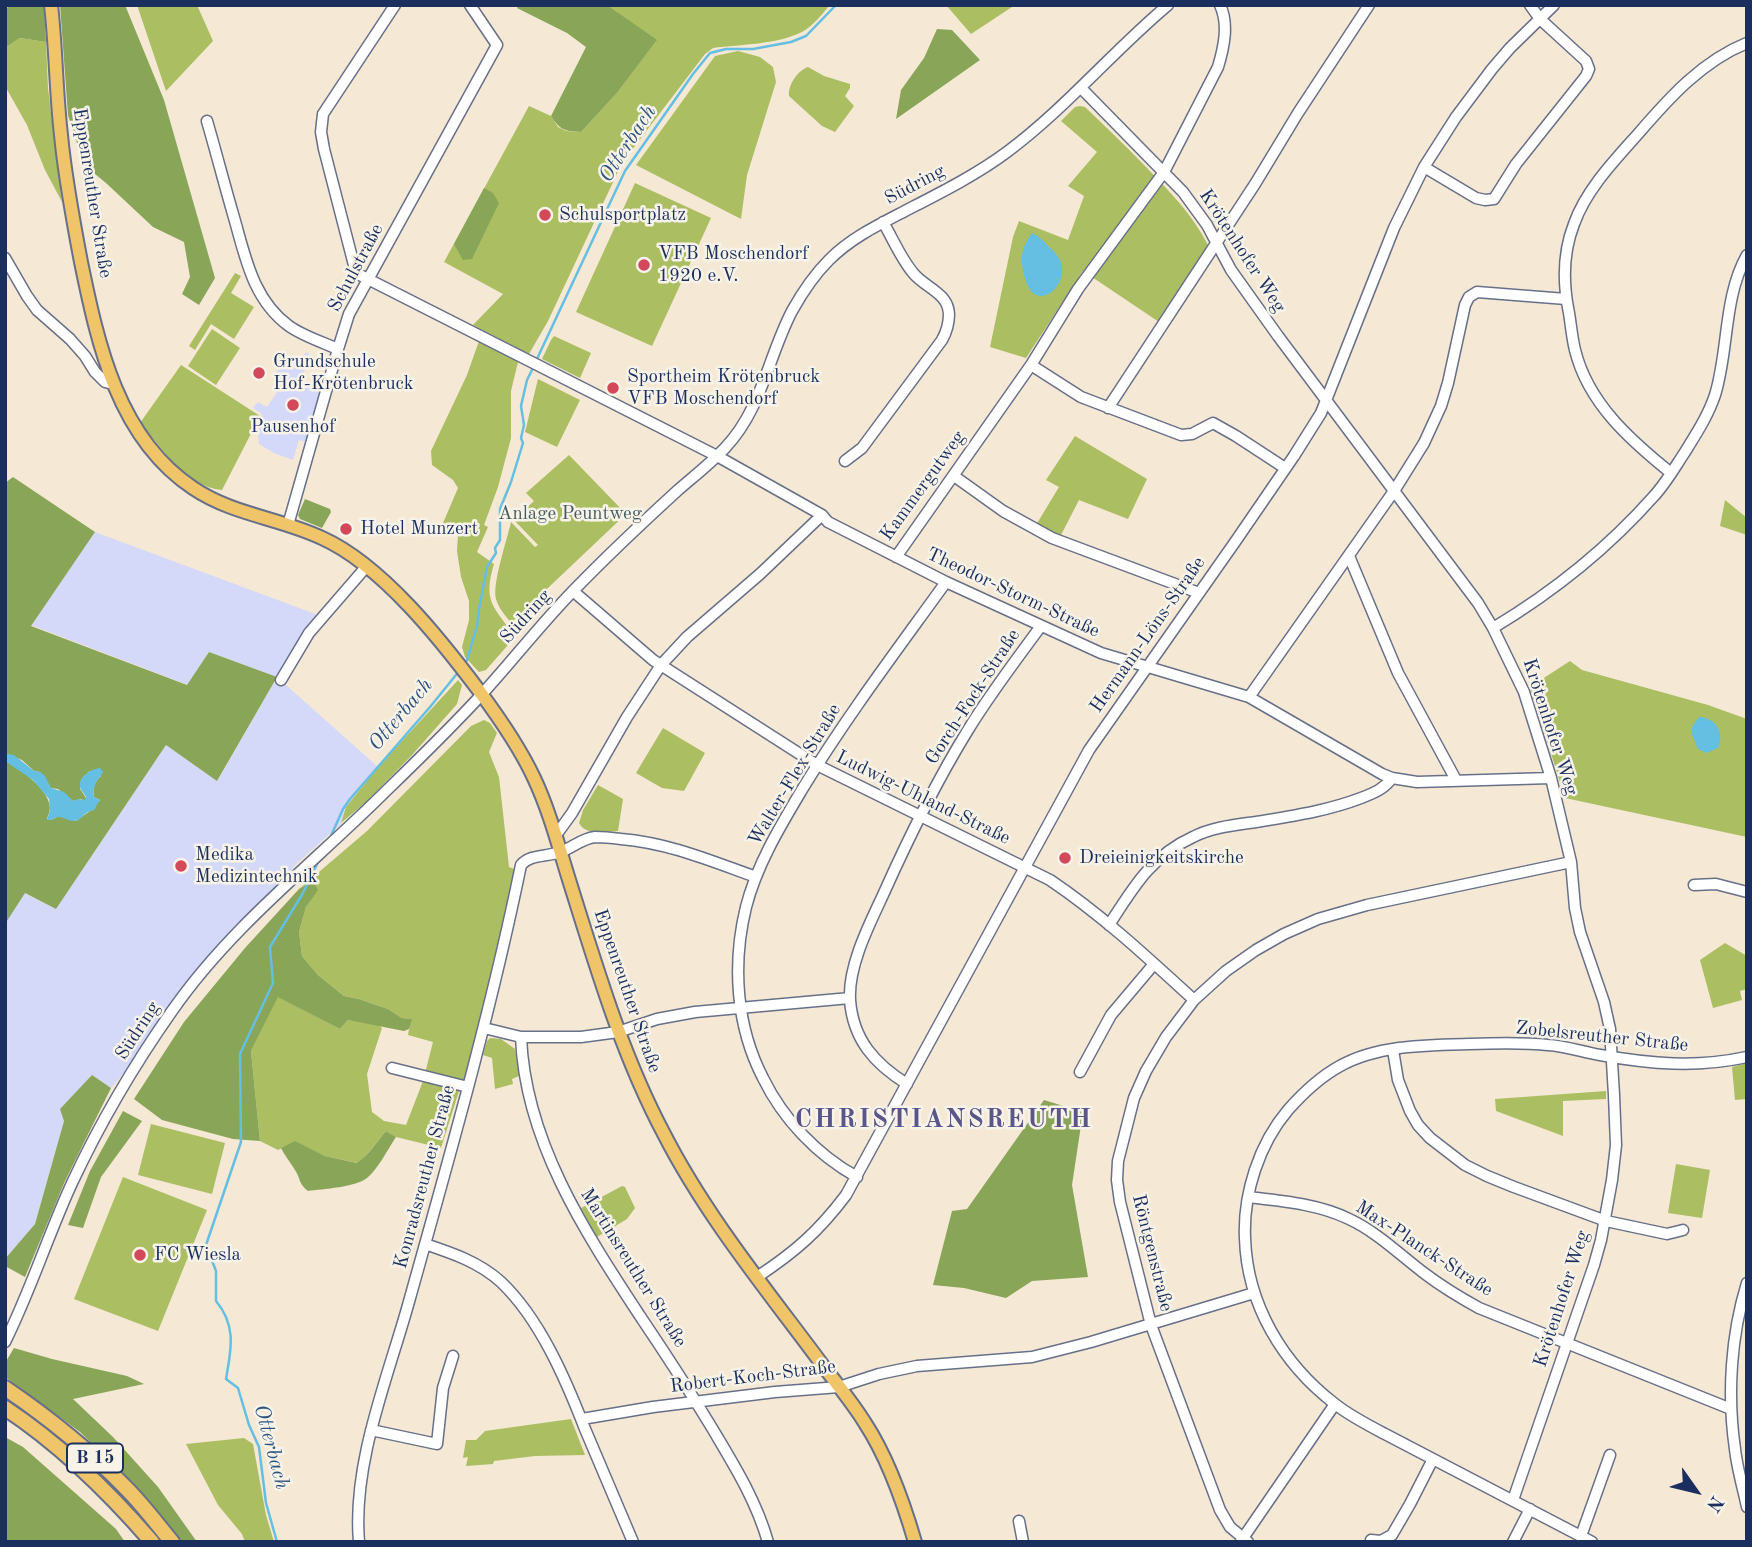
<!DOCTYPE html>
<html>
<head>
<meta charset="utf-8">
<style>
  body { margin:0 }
  #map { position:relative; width:1752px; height:1547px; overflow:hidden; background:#f5e8d5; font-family:"Old Standard TT",serif }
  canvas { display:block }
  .frame { position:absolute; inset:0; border:7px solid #1b2f5e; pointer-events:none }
  .north { position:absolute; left:1661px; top:1456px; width:70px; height:70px; -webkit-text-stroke:5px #f7f3e8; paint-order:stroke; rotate:124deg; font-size:19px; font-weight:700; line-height:28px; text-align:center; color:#1b2f5e }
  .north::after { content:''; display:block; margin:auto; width:24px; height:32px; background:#1b2f5e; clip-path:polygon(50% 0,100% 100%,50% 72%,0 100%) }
</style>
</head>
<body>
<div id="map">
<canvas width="1752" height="1547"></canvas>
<div class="frame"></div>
<div class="north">N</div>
</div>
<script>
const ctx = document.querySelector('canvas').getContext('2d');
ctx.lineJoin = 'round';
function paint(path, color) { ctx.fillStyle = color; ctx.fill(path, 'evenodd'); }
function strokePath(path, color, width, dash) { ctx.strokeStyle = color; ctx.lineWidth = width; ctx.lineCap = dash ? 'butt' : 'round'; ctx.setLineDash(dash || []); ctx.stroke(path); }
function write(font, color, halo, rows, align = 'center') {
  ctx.font = font + ' "Old Standard TT",serif'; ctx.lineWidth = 5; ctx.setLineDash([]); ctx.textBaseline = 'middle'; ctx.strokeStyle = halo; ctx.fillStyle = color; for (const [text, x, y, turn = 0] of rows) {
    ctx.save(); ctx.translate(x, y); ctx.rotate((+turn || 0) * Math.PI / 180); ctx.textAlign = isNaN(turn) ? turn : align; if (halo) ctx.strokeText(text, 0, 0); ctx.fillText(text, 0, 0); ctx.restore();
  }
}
paint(new Path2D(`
  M306 352 309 354 301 384 322 389 307 442 299 440 293 460 274 453 259 444 258 432 262 414 253 408 258 402 267 407 282 385 273 378 283 362 290 367 295 368Z
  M95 532 318 615 288 663 277 677 378 767 346 807 341 824 297 863 111 1088 91 1075 64 1121 35 1224 5 1259V924L24 893 56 909 166 745 218 780 277 677 209 652 188 685 31 625Z`), '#d4d8f9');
paint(new Path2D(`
  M137 5H197L213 41 166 91Z
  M607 5H830C822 14 813 26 802 32 775 45 742 44 713 48L705 54 622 163 548 321 529 354 473 325 503 294 444 262 529 106 551 116 558 127 566 131 581 132 617 93 656 41Z
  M946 5H1015L971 34Z
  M20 38 46 42 48 88 62 202 45 170 27 125 5 86V48Z
  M738 51 760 57 773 67 776 82 747 175 741 219 636 165 715 56Z
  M808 67 824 76 850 84V88L845 96 854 106 835 132 822 126 789 96C788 85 797 71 808 67Z
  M1080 106 1085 107C1106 127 1127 147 1147 168 1171 193 1192 214 1208 245L1159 322 1083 271 1026 358 990 347 1013 237 1019 221 1068 240 1084 196 1068 186 1097 152 1061 121 1075 107Z
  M635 183 711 218 652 346 576 312Z
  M235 273 241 276 231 293 254 307 234 339 211 324 195 350 189 346Z
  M212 329 240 348 216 385 188 366Z
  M554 336 591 353 580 378 542 359 551 340Z
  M479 341 518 362 511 391V438L498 487 484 525 488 527 477 552 494 564C482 603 495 607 515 637L486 670 479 672 465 657 462 647 469 620V601L461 577 457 551 458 535 443 523 458 488 453 480 432 465 431 451 467 375Z
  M181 365 260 416 222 490C186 487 162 448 140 423Z
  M538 379 580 400 557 447 525 432Z
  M1075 436 1147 479 1128 519 1079 500 1060 537 1036 525 1059 487 1046 480Z
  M569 455 626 514 511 623C505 615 499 609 496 599 492 584 507 540 511 522L535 547 538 545 514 520 534 501 526 493Z
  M1725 500 1747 518V535L1720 526Z
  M1570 661 1582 670 1708 705 1747 719V837L1565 798 1530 687Z
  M458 680 462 685 457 704 413 754 365 803 341 823 346 807 378 767Z
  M484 720 490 723 497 733 489 752 499 777 509 867 517 870 466 1082 425 1073 433 1042 408 1035 411 1019 402 1018 388 1009 359 999 344 996 318 975 302 956 299 932 306 907 317 889 313 881 299 889 367 831 471 726Z
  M663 728 705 753 684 791 662 788 636 773Z
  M598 785 623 799 618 831C605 832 586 836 579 823L583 810Z
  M1725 943 1747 956V989L1740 991 1742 1000 1713 1008 1700 960Z
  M278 996 340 1029 348 1020 379 1025 382 1028 367 1074 372 1112 384 1121 406 1125 423 1081 460 1088 441 1148 396 1137 386 1131C376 1142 369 1154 358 1163L325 1156 295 1142 278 1150 260 1141 251 1051Z
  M490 1038 501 1039 515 1049 519 1076 512 1079 513 1084 495 1089 492 1058 483 1055 487 1041Z
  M1747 1063V1099L1735 1100 1732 1067Z
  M1606 1091V1099L1563 1101V1136L1496 1111 1495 1099Z
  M151 1124 225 1143 212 1194 138 1175Z
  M1676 1164 1710 1170 1702 1218 1668 1213Z
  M123 1177 207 1210 158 1331 74 1299Z
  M622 1186 625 1187 635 1208 627 1219 597 1237 581 1208Z
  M571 1419 585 1455 535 1456 494 1461 493 1464 466 1466 468 1457 463 1458 466 1440H476L485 1431Z
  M244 1438 253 1444 266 1515 274 1542H245L242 1534 218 1505 186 1444Z`), '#abbe62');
paint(new Path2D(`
  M10 5H44L46 42 20 38 5 48V10Z
  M60 5H125L164 100 215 278 199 305 182 294 190 277 184 242 153 227 106 183 84 165 68 115Z
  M519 5H607L657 40 617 93 581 132C564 131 560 130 551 116L586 47 567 33 517 8Z
  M937 29 952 30 980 60 896 119 901 90 924 58Z
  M484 188 493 193 499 203 472 259 463 260 454 244Z
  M13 477 95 532 31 626 187 685 209 652 277 677 217 781 166 745 56 909 25 893 5 924V761C19 767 46 788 49 803 51 809 49 813 47 819L51 820 59 816 76 821 90 811 100 800 94 797C92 789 95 781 101 776L90 771 82 778 80 789 86 798 85 801 81 799 73 801 58 789 51 788 40 772 34 771 22 760 7 754 5 755V483Z
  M305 499 330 509 331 512 322 528 300 519 298 515Z
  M313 881 318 890 306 907 299 932 302 956 318 975 344 996 359 999 388 1009 402 1018 412 1019 409 1029 404 1031 348 1020 340 1029 278 997 251 1051 260 1141 233 1139 162 1120 134 1099 184 1022 245 948 299 889Z
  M92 1075 111 1088 65 1181 25 1277 5 1266V1259L35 1224 64 1121 60 1109Z
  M1044 1100 1083 1112 1072 1185 1088 1277 1032 1281 1006 1298 964 1288 933 1285 952 1211 967 1209Z
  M123 1111 142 1121 101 1177 83 1228 68 1225 90 1171Z
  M386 1131 396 1137C388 1149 378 1169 367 1178 357 1187 322 1189 308 1191 298 1183 301 1179 295 1170 290 1162 285 1156 281 1148L295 1141 325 1156 357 1163C370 1154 376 1142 386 1131Z
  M14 1348 52 1359 127 1376 144 1384 73 1399 113 1437 158 1487 197 1542H182L139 1490 80 1432 5 1377V1363Z
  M5 1437 23 1447 116 1529 125 1542H5Z`), '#88a558');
paint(new Path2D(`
  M1032 233C1039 236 1044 241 1049 247 1053 250 1057 255 1060 260 1072 284 1034 319 1024 275 1020 257 1021 249 1032 233Z
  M1699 717C1716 717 1725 734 1718 748L1706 753 1698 749 1691 732 1693 725Z
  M7 754 14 755 34 771 40 772 45 776 51 788 64 792 73 801 78 799 85 800 86 797C85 795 80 789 80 787 78 777 91 769 100 768L103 772C98 781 91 786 94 797L100 800C99 801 95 809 94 810 92 811 90 811 88 812 82 815 81 821 74 821 63 820 61 813 51 820H47L50 810 49 799 33 780 5 761V755Z`), '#64bfe2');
strokePath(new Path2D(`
  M536 361 625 171 693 74 710 53 726 49H753L791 42 806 36 836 5
  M464 664 467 660 477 626 479 609 487 567 496 553 495 548 500 540V509L511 482 523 443 521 438 524 425 521 406 527 380 533 368
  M330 838 343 809 350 799 430 707 460 670
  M277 1542 266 1503 259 1447 249 1425 238 1388 226 1379C231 1350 237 1326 216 1301V1271L206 1245 241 1142 240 1054 273 983 270 947 303 893 319 860`), '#64bfe2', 2.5);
const minor = new Path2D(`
  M395 5 323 114 321 132 324 149 356 273 717 456 822 515 828 522 946 582 1101 653 1249 697 1382 774 1392 778 1417 782 1551 778
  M1081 88 1183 192 1207 225 1231 270 1278 336 1478 603 1493 628 1524 692 1551 778 1571 862 1575 908 1580 932 1604 1002 1610 1029 1614 1095 1616 1145 1612 1180 1601 1240 1594 1265 1513 1500
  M207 121C216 152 224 183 233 214 245 255 252 299 289 326 303 336 322 342 338 349
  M1424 167 1476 198 1485 200 1494 199 1516 164 1586 76 1589 69 1586 61 1540 19 1530 5
  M5 258 27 296 37 310 70 339 85 356 95 372 105 382 113 384
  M1031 365 1081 397 1181 435 1192 434 1213 423 1236 436 1285 468
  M1108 408 1255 184 1298 113 1369 5
  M845 461 862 448 942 340C947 331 949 323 949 314 948 293 926 288 914 274 901 259 893 239 883 222
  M1671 473C1630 440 1588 403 1575 350 1572 338 1571 325 1569 313 1563 284 1563 252 1574 224 1586 190 1614 161 1638 134 1669 98 1702 61 1747 43
  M954 476 1003 511 1052 538 1199 593
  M288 525 338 349 349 314 497 45 470 5
  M1349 556 1398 673 1456 780
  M896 557 1031 365 1078 289 1164 172 1218 67C1224 47 1229 24 1220 5
  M573 591 653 660 817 765 1050 880C1102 915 1148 958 1194 1000
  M1493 628C1553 592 1608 548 1654 496 1666 483 1675 467 1685 452 1696 434 1708 416 1715 395 1729 350 1723 298 1747 255
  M281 680 309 633 366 567
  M1249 697 1394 491 1424 443 1441 406 1448 383 1465 305 1469 297 1477 292 1566 299
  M556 834 559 831 572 813 627 717 661 665 687 637 760 574 822 515
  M1694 885 1716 884 1747 892
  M1109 925C1133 888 1151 856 1193 837 1213 827 1235 825 1256 822 1292 816 1327 811 1361 798 1374 793 1384 789 1392 778
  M484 1028 521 1037H581L618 1032 657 1019 695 1012 850 998
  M521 1037C525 1141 585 1232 640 1316 665 1353 689 1390 712 1428 734 1465 756 1500 768 1542
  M1393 1050 1398 1080 1410 1111 1418 1125 1430 1138 1465 1165 1487 1176 1514 1187 1606 1221 1667 1234 1683 1230
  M392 1068 468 1087
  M1080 1072 1111 1015 1154 964
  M907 1084C875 1064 853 1040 850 1000 848 966 869 925 883 895 908 839 936 782 968 730 990 694 1016 660 1041 626
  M857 1177C817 1155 783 1119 763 1078 736 1026 732 964 746 907 757 864 781 825 803 788 847 716 897 650 946 582
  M1248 1197C1282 1201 1318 1204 1349 1219 1377 1232 1399 1254 1424 1273 1441 1286 1459 1297 1479 1308L1731 1409
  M425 1244C452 1253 479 1262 501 1282 540 1319 566 1380 585 1429 601 1467 617 1504 633 1542
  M757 1277C795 1252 819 1231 846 1195L1089 750 1235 542 1294 456 1321 413 1394 228 1424 167 1456 117 1492 69 1510 48 1554 5
  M1747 1283C1731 1335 1727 1394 1735 1449 1737 1468 1743 1488 1747 1507
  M5 1342C31 1290 48 1235 72 1183 100 1123 134 1065 172 1011 231 926 315 862 387 790 419 759 452 727 483 693 513 660 541 624 573 591 606 557 642 523 677 491 693 477 710 464 725 448 762 409 768 357 792 311 802 293 815 274 829 260 851 238 878 225 905 211 940 193 976 175 1007 152 1066 108 1112 52 1168 5
  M582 1419 653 1407 775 1392 839 1387 879 1374 917 1366 1032 1357 1091 1342 1254 1293
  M371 1430 437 1444 443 1388 453 1356
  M1019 1521 1023 1542
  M1581 1536 1610 1455
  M1371 1540 1381 1541 1392 1535 1410 1504 1433 1459
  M1241 1541 1335 1404
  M359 1542C352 1462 389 1375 410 1298 450 1155 491 1011 521 865 530 854 547 857 560 852 573 848 580 839 595 837 603 837 613 838 621 839 669 843 711 861 756 877
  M1248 1542 1230 1527 1220 1510 1151 1325 1120 1202 1117 1180 1118 1161 1134 1098 1146 1071 1166 1037 1194 1000 1226 971 1256 950 1284 934 1318 919 1367 905 1571 862
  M1513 1542 1530 1509
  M1592 1542 1385 1434C1368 1425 1350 1416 1335 1404 1283 1364 1247 1305 1245 1238 1243 1194 1259 1144 1288 1110 1303 1093 1320 1077 1340 1066 1377 1045 1427 1045 1469 1044 1495 1043 1522 1042 1548 1045 1565 1046 1583 1052 1600 1055 1651 1064 1696 1068 1747 1057`);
const major = new Path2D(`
  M51 5C56 48 56 92 61 135 65 178 73 220 81 262 98 345 118 438 193 488 233 515 280 518 322 538 382 565 441 640 480 692 500 719 520 748 534 778 550 812 559 848 570 883 597 969 622 1055 664 1134 706 1216 766 1289 821 1363 836 1383 852 1402 865 1423 888 1458 903 1501 915 1542`);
const highway = new Path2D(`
  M5 1388C49 1418 89 1450 126 1488 143 1505 157 1524 172 1542
  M5 1408C61 1445 108 1491 152 1542`);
strokePath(minor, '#677088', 13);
strokePath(major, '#677088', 16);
strokePath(highway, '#677088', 18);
strokePath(minor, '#fff', 10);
strokePath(major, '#f0c469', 12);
strokePath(highway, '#f0c469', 14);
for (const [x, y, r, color] of [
  [545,215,7,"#d1495b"],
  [644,265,7,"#d1495b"],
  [259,373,7,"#d1495b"],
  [613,388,7,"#d1495b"],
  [293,405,7,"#d1495b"],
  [346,529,7,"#d1495b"],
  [1065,858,7,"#d1495b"],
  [181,866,7,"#d1495b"],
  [140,1255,7,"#d1495b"]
]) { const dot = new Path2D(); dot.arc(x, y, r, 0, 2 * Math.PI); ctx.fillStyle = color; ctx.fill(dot); strokePath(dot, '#f7f3e8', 2.5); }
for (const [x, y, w] of [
  [95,1458,56]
]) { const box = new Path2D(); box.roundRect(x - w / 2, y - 14.5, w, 29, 5); ctx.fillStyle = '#f7f3e8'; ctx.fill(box); strokePath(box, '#1b2f5e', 2); }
write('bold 18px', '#1b2f5e', null, [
  ["B 15",95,1458]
]);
write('19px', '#1b2f5e', '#f7f3e8', [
  ["Südring",915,185,-28],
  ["Eppenreuther Straße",92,193,81],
  ["Krötenhofer Weg",1242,251,57],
  ["Schulstraße",356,268,-62],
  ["Kammergutweg",923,486,-54],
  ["Theodor-Storm-Straße",1013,593,25],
  ["Südring",526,617,-48],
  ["Hermann-Löns-Straße",1148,635,-55],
  ["Gorch-Fock-Straße",973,697,-57],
  ["Krötenhofer Weg",1550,727,72],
  ["Walter-Flex-Straße",795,775,-59],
  ["Ludwig-Uhland-Straße",923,798,26],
  ["Eppenreuther Straße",627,991,71],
  ["Südring",138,1031,-57],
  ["Zobelsreuther Straße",1602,1037,6],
  ["Konradsreuther Straße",425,1177,-75],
  ["Max-Planck-Straße",1424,1249,33],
  ["Röntgenstraße",1152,1253,76],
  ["Martinsreuther Straße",633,1268,58],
  ["Krötenhofer Weg",1562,1299,-72],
  ["Robert-Koch-Straße",753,1377,-7]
]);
write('19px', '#1b2f5e', '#f7f3e8', [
  ["Schulsportplatz",559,215],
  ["VFB Moschendorf",658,254],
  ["1920 e.V.",658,276],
  ["Grundschule",273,362],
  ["Hof-Krötenbruck",273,384],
  ["Sportheim Krötenbruck",627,377],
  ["VFB Moschendorf",627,399],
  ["Pausenhof",293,427,"center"],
  ["Hotel Munzert",360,529],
  ["Medika",195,855],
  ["Medizintechnik",195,877],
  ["Dreieinigkeitskirche",1079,858],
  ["FC Wiesla",154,1255]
], 'left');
write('19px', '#465a5f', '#f7f3e8', [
  ["Anlage Peuntweg",570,514]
]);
write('italic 21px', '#2d537f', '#f7f3e8', [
  ["Otterbach",628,144,-57],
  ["Otterbach",401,715,-50],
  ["Otterbach",271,1447,75]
]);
ctx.letterSpacing = '2px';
write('bold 26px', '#5a568a', '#f7f3e8', [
  ["CHRISTIANSREUTH",944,1120]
]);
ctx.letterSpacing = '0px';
</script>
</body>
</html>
